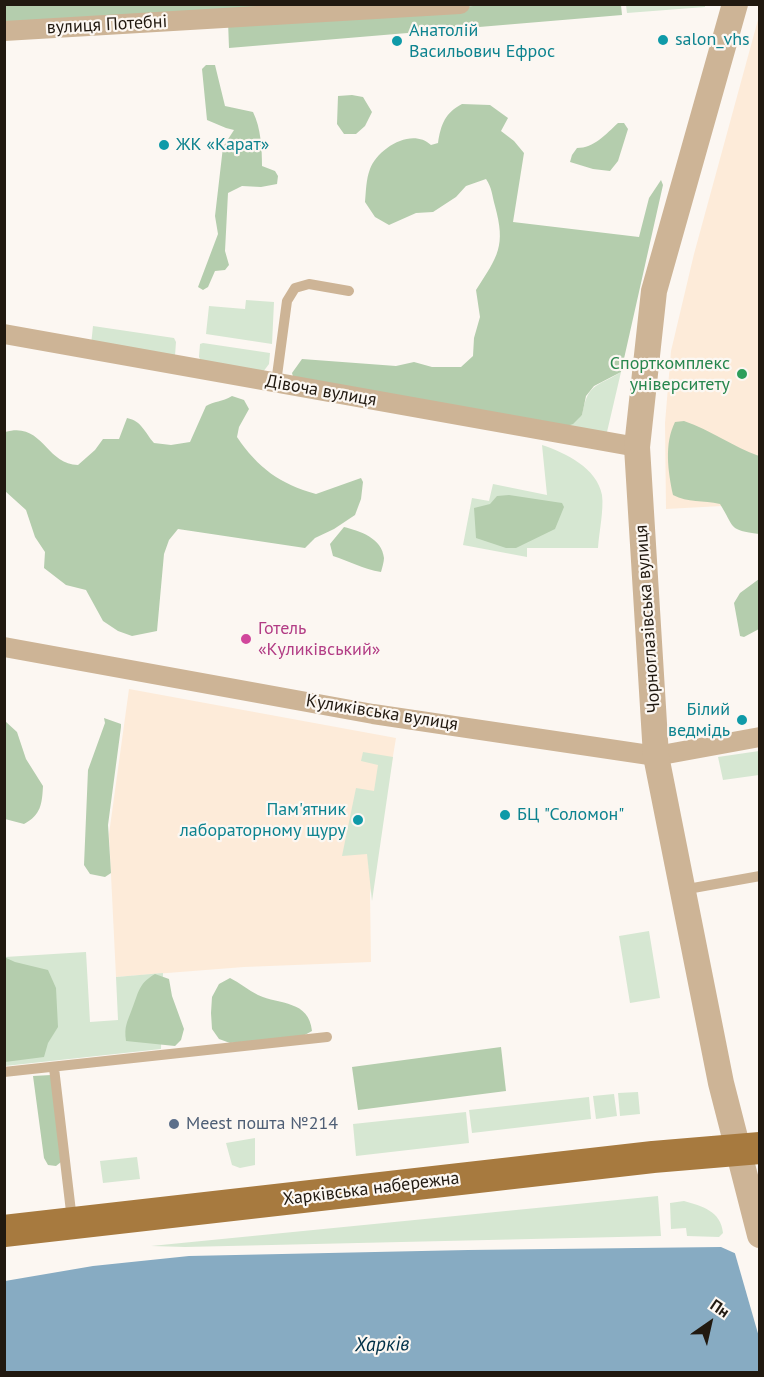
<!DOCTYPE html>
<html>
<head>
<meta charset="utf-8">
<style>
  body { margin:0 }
  #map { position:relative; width:764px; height:1377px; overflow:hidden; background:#fcf7f2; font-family:"PT Sans",sans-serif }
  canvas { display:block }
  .frame { position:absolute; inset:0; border:6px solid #211910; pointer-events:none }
  .north { position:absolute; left:680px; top:1293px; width:60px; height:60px; -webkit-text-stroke:4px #fcf7f2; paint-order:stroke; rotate:34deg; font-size:16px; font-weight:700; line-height:24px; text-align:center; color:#211910 }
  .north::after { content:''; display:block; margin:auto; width:21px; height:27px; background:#211910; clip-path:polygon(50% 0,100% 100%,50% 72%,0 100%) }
</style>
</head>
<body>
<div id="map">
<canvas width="764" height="1377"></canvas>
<div class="frame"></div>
<div class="north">Пн</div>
</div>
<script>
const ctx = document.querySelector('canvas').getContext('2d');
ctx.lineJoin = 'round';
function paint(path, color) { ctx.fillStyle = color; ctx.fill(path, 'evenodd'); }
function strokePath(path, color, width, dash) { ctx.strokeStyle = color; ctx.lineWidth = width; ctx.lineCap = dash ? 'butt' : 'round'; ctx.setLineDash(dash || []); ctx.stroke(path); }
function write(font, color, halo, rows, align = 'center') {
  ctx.font = font + ' "PT Sans",sans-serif'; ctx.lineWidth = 4.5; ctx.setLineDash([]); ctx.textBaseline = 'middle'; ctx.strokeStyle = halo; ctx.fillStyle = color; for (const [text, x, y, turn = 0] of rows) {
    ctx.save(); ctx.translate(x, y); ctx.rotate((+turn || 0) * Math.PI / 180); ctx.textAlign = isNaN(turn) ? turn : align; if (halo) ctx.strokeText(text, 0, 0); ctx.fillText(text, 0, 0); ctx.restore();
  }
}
paint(new Path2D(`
  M759 16V504L666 509 665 423 671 351 694 254Z
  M129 689 396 738 370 894 371 962 244 967 116 977 109 834Z`), '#fdebd9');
paint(new Path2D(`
  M705 4V7L627 13 626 5Z
  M246 300 274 302 272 344 206 334 209 306 245 309Z
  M93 326 174 338 176 342 175 356 91 345Z
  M203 343 270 353 269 364 263 372 201 361 199 357 200 344Z
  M621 372 607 432 602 435 559 429 582 415C588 383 595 388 621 372Z
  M542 445C566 453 597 468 602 495 604 509 599 533 598 548H527V557L463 545 472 498 489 501 493 484 547 495Z
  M759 751V775L723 780 718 757Z
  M363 752 393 757 372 901 367 854 342 856 356 788 374 791 378 765 361 761Z
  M649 931 660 998 630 1003 619 936Z
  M86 952 90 1022 118 1020 116 977 163 973 161 1049 5 1066V957Z
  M638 1092 640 1114 620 1116 618 1093Z
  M614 1094 617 1116 596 1119 593 1096Z
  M589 1097 591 1119 472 1133 469 1110Z
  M466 1112 469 1143 356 1156 353 1124Z
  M255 1138V1165L240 1168 232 1165 226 1143Z
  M137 1157 140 1179 103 1183 100 1161Z
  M658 1196 661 1236 185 1247 151 1246Z
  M684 1201C702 1206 721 1211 723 1233L719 1237 687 1236 686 1228 671 1229 670 1203Z`), '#d6e7d2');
paint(new Path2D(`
  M258 4V12L5 29 4 5Z
  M506 4 621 5 622 15 229 48 228 21Z
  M206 65H215L225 106 253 112C261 128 262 149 262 166L275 171 278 176 277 184 261 187 242 186 228 193 225 251 229 265 225 270 215 271 208 287 203 290 198 287 218 234 215 216 223 147 234 130 226 128 207 120 202 69Z
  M352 95 363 97 372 112 365 126 356 134H344L337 124 338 96Z
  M462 104 490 105 508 118 501 131 514 141 524 153 513 222 639 237 649 198 661 180 663 185 621 372 594 386 586 396 582 415 573 424 559 429 294 380 292 373 302 359 396 366 414 362 432 367H461L473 356 474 338 480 317 476 290C498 256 506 246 495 206 492 195 492 188 486 179L466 186 456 197 433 212 416 213 389 225 375 217 365 202C366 192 366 179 370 169 378 148 412 127 431 145L438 143C441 124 445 113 462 104Z
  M618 123H624L628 129 618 161 610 171 593 169 570 162 572 155 577 148C594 148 606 134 618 123Z
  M232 396 244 400 249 409 239 427 237 437C258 468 280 484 316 494L361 478 363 482 361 499 355 515 334 529 315 538 305 548 178 529 169 540 164 554 157 631 132 636 118 631 103 621 86 590 66 585 44 568 45 552 35 537 26 510 5 491V432C43 421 45 464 78 465L95 450 103 439H119L127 418C142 421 145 433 154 443L171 445 190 442 206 406C214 401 222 402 232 396Z
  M684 421C711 430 733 447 759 456V534C728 530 735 528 720 504 703 500 688 503 673 495 668 471 664 444 675 422Z
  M509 495 562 503 564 507 555 529 516 548H506L476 538 474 508 490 504 497 496Z
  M344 527C360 531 382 538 384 558 384 562 382 568 381 572 363 569 349 561 333 556L330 544Z
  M759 579V629L744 637 740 636 734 603 740 593Z
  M104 718 121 724V727L108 825 111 873 105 877 90 874 84 865 88 770 105 723Z
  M5 721 17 732 26 759 43 786C42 804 41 815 24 824L5 819Z
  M4 957 15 962 48 970 56 988 58 1027 48 1043 44 1057 5 1062Z
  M155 974 169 979 172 996 184 1029 181 1040 175 1046 126 1041C124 1026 127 1023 132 1009 139 992 138 984 155 974Z
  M230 978C240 983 248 990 258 995 280 1005 309 1000 312 1031L303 1036 230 1043 219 1039 212 1029 211 1013 212 997 219 984Z
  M501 1047 506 1091 358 1110 352 1067Z
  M51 1075 61 1162 56 1166 48 1165 44 1158 33 1076Z`), '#b4cdad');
paint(new Path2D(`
  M721 1247 759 1264V1372H5V1281L93 1266 189 1256 468 1250Z`), '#87abc2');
paint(new Path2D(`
  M734 1250 760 1260 759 1337Z`), '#fcf7f2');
strokePath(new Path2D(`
  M276 383 287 301 295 288 309 284 349 291
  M682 890 760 876
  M54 1068 72 1220
  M4 1072 327 1037`), '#cdb496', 10);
strokePath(new Path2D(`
  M4 31 460 4
  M4 334 637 447
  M4 647 373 714 656 756 760 737`), '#cdb496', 20);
strokePath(new Path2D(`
  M735 4 654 291 637 447 656 756 721 1083 760 1235`), '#cdb496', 26);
strokePath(new Path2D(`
  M4 1231 653 1157 760 1148`), '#a77a3f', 32);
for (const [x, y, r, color] of [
  [663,40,6,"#0f9aa8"],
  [397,41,6,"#0f9aa8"],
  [164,145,6,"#0f9aa8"],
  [742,374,6,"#2e9e5b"],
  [246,639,6,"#d1479c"],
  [742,720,6,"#0f9aa8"],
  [505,815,6,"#0f9aa8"],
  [358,820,6,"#0f9aa8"],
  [174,1124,6,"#5c6f8a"]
]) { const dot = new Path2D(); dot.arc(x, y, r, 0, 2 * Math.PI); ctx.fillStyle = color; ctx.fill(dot); strokePath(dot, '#fcf7f2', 2); }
write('18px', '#211910', '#fcf7f2', [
  ["вулиця Потебні",107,25,-3],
  ["Дівоча вулиця",321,391,10],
  ["Чорноглазівська вулиця",648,619,-94],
  ["Куликівська вулиця",382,713,9],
  ["Харківська набережна",371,1189,-7]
]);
write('18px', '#0d838f', '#fcf7f2', [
  ["Анатолій",409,31],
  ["Васильович Ефрос",409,52],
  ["salon_vhs",675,40],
  ["ЖК «Карат»",176,145],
  ["Білий",730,710,"right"],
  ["ведмідь",730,731,"right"],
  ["Пам'ятник",346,810,"right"],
  ["лабораторному щуру",346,831,"right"],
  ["БЦ \"Соломон\"",517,815]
], 'left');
write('18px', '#27864d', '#fcf7f2', [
  ["Спорткомплекс",730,364],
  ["університету",730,385]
], 'right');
write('18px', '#b23c85', '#fcf7f2', [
  ["Готель",258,629],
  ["«Куликівський»",258,650]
], 'left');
write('18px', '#4e5e75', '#fcf7f2', [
  ["Meest пошта №214",186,1124]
], 'left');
write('italic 20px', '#003047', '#fcf7f2', [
  ["Харків",382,1345,-1]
]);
</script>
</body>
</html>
